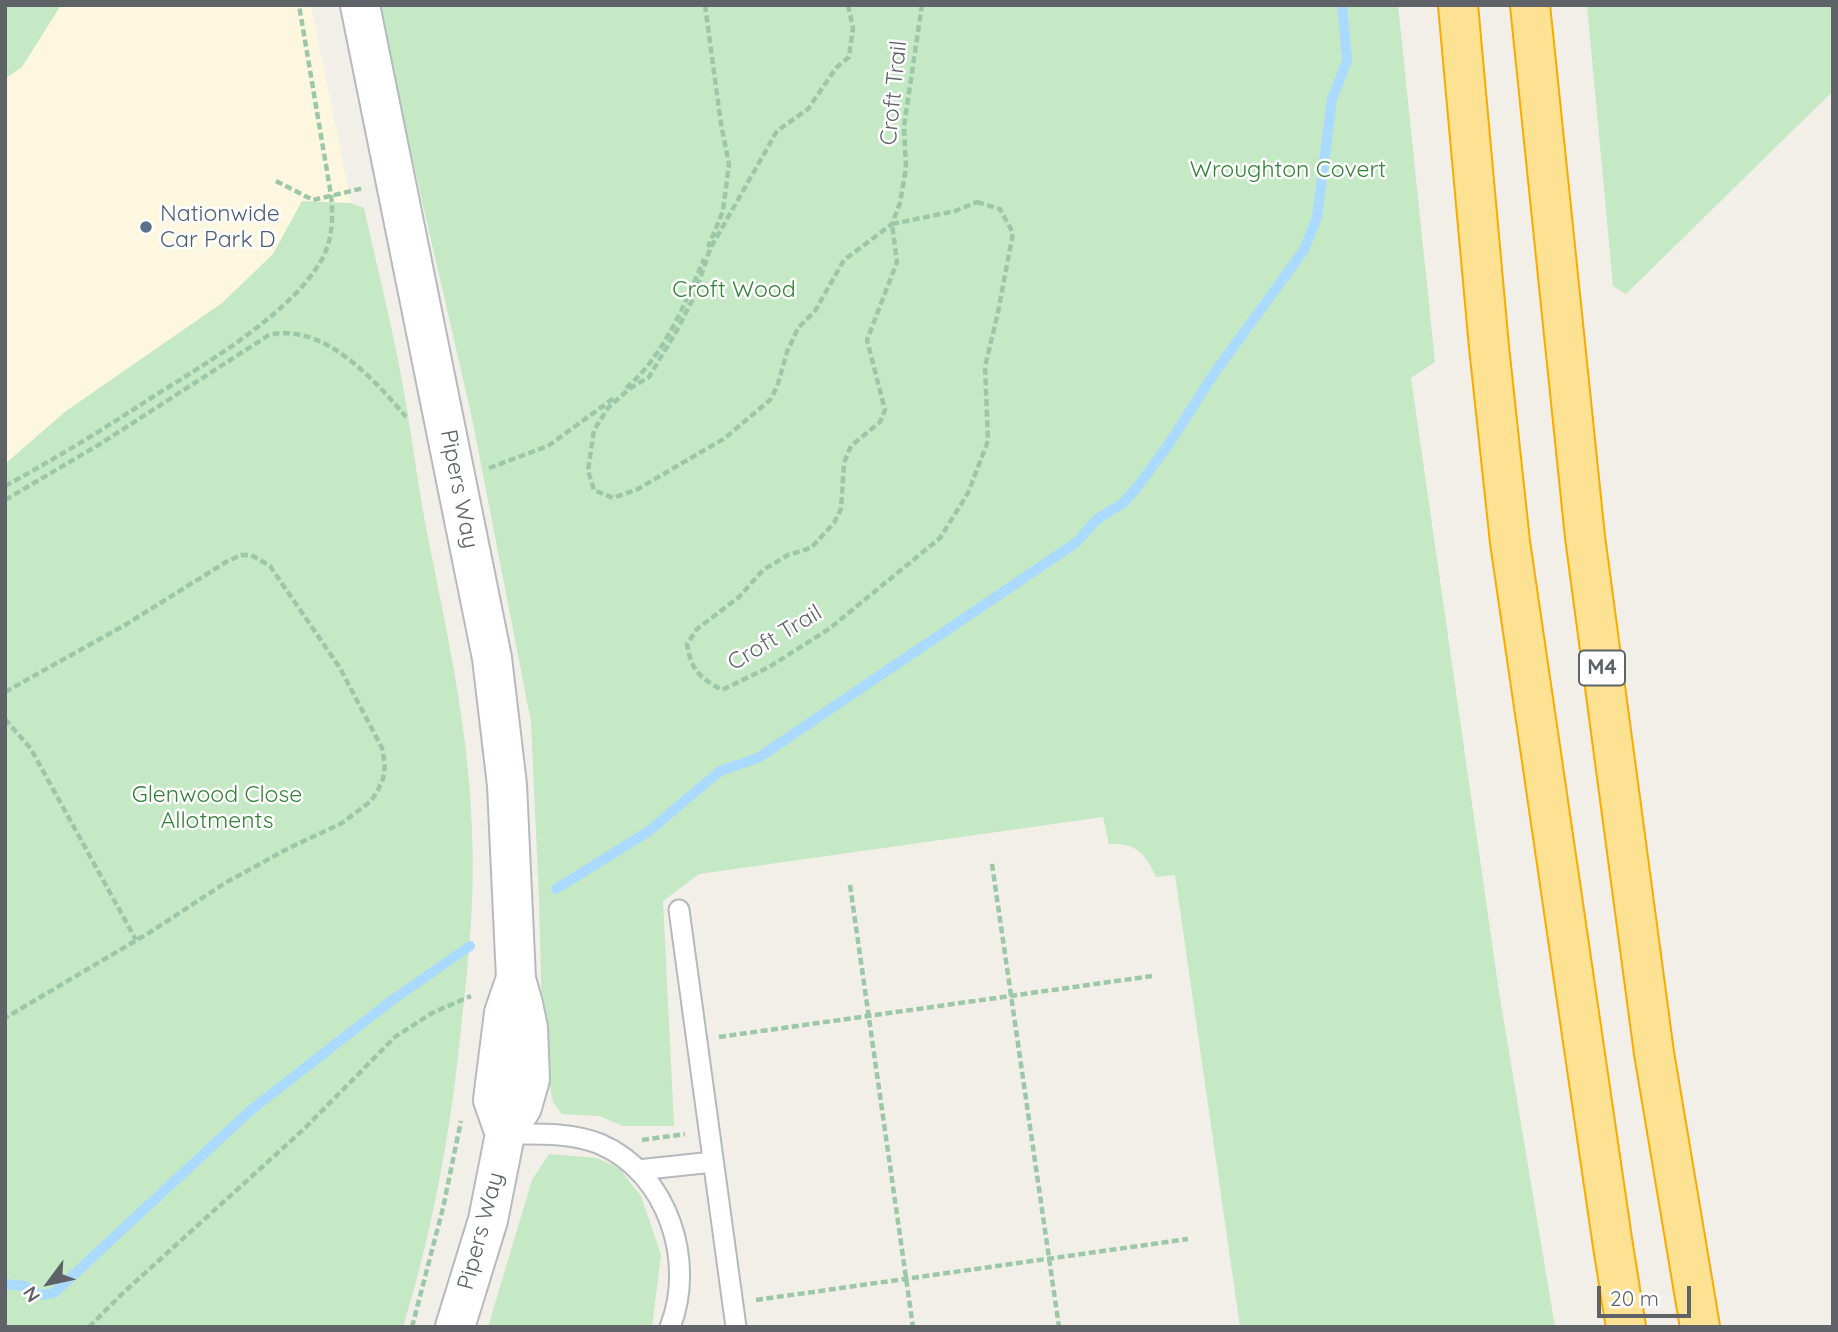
<!DOCTYPE html>
<html>
<head>
<meta charset="utf-8">
<style>
  body { margin:0 }
  #map { position:relative; width:1838px; height:1332px; overflow:hidden; background:#f1efe8; font-family:Quicksand,sans-serif }
  canvas { display:block }
  .frame { position:absolute; inset:0; border:7px solid #5f6368; pointer-events:none }
  .north { position:absolute; left:14px; top:1248px; width:70px; height:70px; -webkit-text-stroke:5px #fff; paint-order:stroke; rotate:237deg; font-size:19px; font-weight:700; line-height:28px; text-align:center; color:#5f6368 }
  .north::after { content:''; display:block; margin:auto; width:24px; height:32px; background:#5f6368; clip-path:polygon(50% 0,100% 100%,50% 72%,0 100%) }
  .scale { position:absolute; left:1597px; top:1286px; width:94px; height:32px; box-sizing:border-box; border:4px solid #5f6368; border-top:0; padding-left:9px; font-size:21px; line-height:24px; white-space:nowrap; color:#5f6368; -webkit-text-stroke:5px #fff; paint-order:stroke }
</style>
</head>
<body>
<div id="map">
<canvas width="1838" height="1332"></canvas>
<div class="frame"></div>
<div class="north">N</div>
<div class="scale">20 m</div>
</div>
<script>
const ctx = document.querySelector('canvas').getContext('2d');
ctx.lineJoin = 'round';
function paint(path, color) { ctx.fillStyle = color; ctx.fill(path, 'evenodd'); }
function strokePath(path, color, width, dash) { ctx.strokeStyle = color; ctx.lineWidth = width; ctx.lineCap = dash ? 'butt' : 'round'; ctx.setLineDash(dash || []); ctx.stroke(path); }
function write(font, color, halo, rows, align = 'center') {
  ctx.font = font + ' Quicksand,sans-serif'; ctx.lineWidth = 5; ctx.setLineDash([]); ctx.textBaseline = 'middle'; ctx.strokeStyle = halo; ctx.fillStyle = color; for (const [text, x, y, turn = 0] of rows) {
    ctx.save(); ctx.translate(x, y); ctx.rotate((+turn || 0) * Math.PI / 180); ctx.textAlign = isNaN(turn) ? turn : align; if (halo) ctx.strokeText(text, 0, 0); ctx.fillText(text, 0, 0); ctx.restore();
  }
}
paint(new Path2D(`
  M5 5H311L351 203 337 255 5 493Z`), '#fef7e0');
paint(new Path2D(`
  M5 5H61L22 67 5 79Z
  M377 5H1398L1435 362 1411 378 1499 992 1555 1327H1240L1175 875 1156 877C1145 853 1137 843 1109 844L1103 817 699 874 663 901 674 1126H623L599 1116 562 1114 553 1102 543 1053 539 899 531 722 472 418Z
  M1587 5H1833V91L1626 294 1613 286Z
  M302 201 351 203 364 208C379 275 396 342 407 409 413 447 418 484 425 522 445 624 469 727 472 831 475 895 469 956 462 1019 452 1124 434 1226 403 1327H5V464L66 411 222 303 273 254Z
  M549 1154 597 1158 619 1168 641 1196 661 1255 652 1327H488L532 1180Z`), '#c5e8c5');
strokePath(new Path2D(`
  M556 889 649 831 720 771 758 758 1077 542 1096 520 1123 503 1135 490 1169 444 1213 375 1304 250 1317 217 1332 99 1347 61 1342 5
  M5 1284 25 1286 41 1295 54 1293 251 1110 391 1001 470 946`), '#aadaff', 10);
const lane = new Path2D(`
  M679 910 736 1327
  M505 1134C536 1134 571 1132 600 1144 668 1173 696 1262 670 1327
  M638 1170 713 1162`);
const secondary = new Path2D(`
  M360 5 492 658 507 785 516 979 523 1004 528 1028 530 1079 522 1107 505 1134 488 1220 455 1327
  M505 1134 493 1100 504 1013 515 981`);
const highway = new Path2D(`
  M1458 5 1489 347 1510 542 1613 1246 1626 1327
  M1530 5 1585 537 1654 1053 1700 1327`);
strokePath(lane, '#b5b8bc', 23);
strokePath(secondary, '#b6babf', 42);
strokePath(highway, '#f9ab00', 42);
strokePath(new Path2D(`
  M705 5 721 124 729 164 723 211 708 247
  M848 5 853 28 849 57 836 68 808 109 777 131 710 249 694 297 676 332 649 377 629 389 608 408 594 430 588 471 594 490 613 498 638 489 725 438 770 400 777 387 787 352 798 328 815 311 844 260 892 224 900 203 906 168 904 126 922 5
  M276 181 313 200 364 188
  M977 202 1000 209 1013 233 998 312 985 367 988 441 968 493 940 538 829 629 769 667 722 690C699 677 691 670 687 644L697 629 739 597 763 570 788 555 811 548 834 523 841 509 844 463 851 446 880 422 885 410 867 340 897 262 892 224 955 211Z
  M626 388C664 356 685 304 704 259
  M489 468 548 446 614 398
  M5 486C55 459 104 429 151 398 203 365 299 310 325 253 333 234 333 214 331 195L299 5
  M5 500 100 444 269 335C323 322 375 380 406 417
  M5 692 125 625 226 562 241 555H251L270 566 340 668 382 748 385 764 383 779 378 790 371 801 342 823 289 848 225 883 152 931 5 1018
  M5 719 31 749 136 940
  M992 864 1059 1327
  M850 885 913 1327
  M719 1037 1152 976
  M642 1140 685 1134
  M756 1300 1188 1239
  M89 1327 124 1292 304 1129 395 1037 432 1013 471 996
  M412 1327 443 1208 461 1121`), '#9cc7a9', 4.5, [7, 3.5]);
strokePath(lane, '#fff', 19);
strokePath(secondary, '#fff', 38);
strokePath(highway, '#fde293', 38);
for (const [x, y, r, color] of [
  [146,227,7,"#5c6f8a"]
]) { const dot = new Path2D(); dot.arc(x, y, r, 0, 2 * Math.PI); ctx.fillStyle = color; ctx.fill(dot); strokePath(dot, '#fff', 2.5); }
for (const [x, y, w] of [
  [1602,668,46]
]) { const box = new Path2D(); box.roundRect(x - w / 2, y - 17.5, w, 35, 5); ctx.fillStyle = '#fff'; ctx.fill(box); strokePath(box, '#5f6368', 2); }
write('bold 21px', '#5f6368', null, [
  ["M4",1602,668]
]);
write('23px', '#5f6368', '#fff', [
  ["Croft Trail",894,93,-84],
  ["Pipers Way",459,489,79],
  ["Croft Trail",775,638,-31],
  ["Pipers Way",481,1231,-75]
]);
write('23px', '#348238', '#fff', [
  ["Wroughton Covert",1288,170],
  ["Croft Wood",734,290],
  ["Glenwood Close",217,795],
  ["Allotments",217,821]
]);
write('23px', '#4e5e75', '#fff', [
  ["Nationwide",160,214],
  ["Car Park D",160,240]
], 'left');
</script>
</body>
</html>
